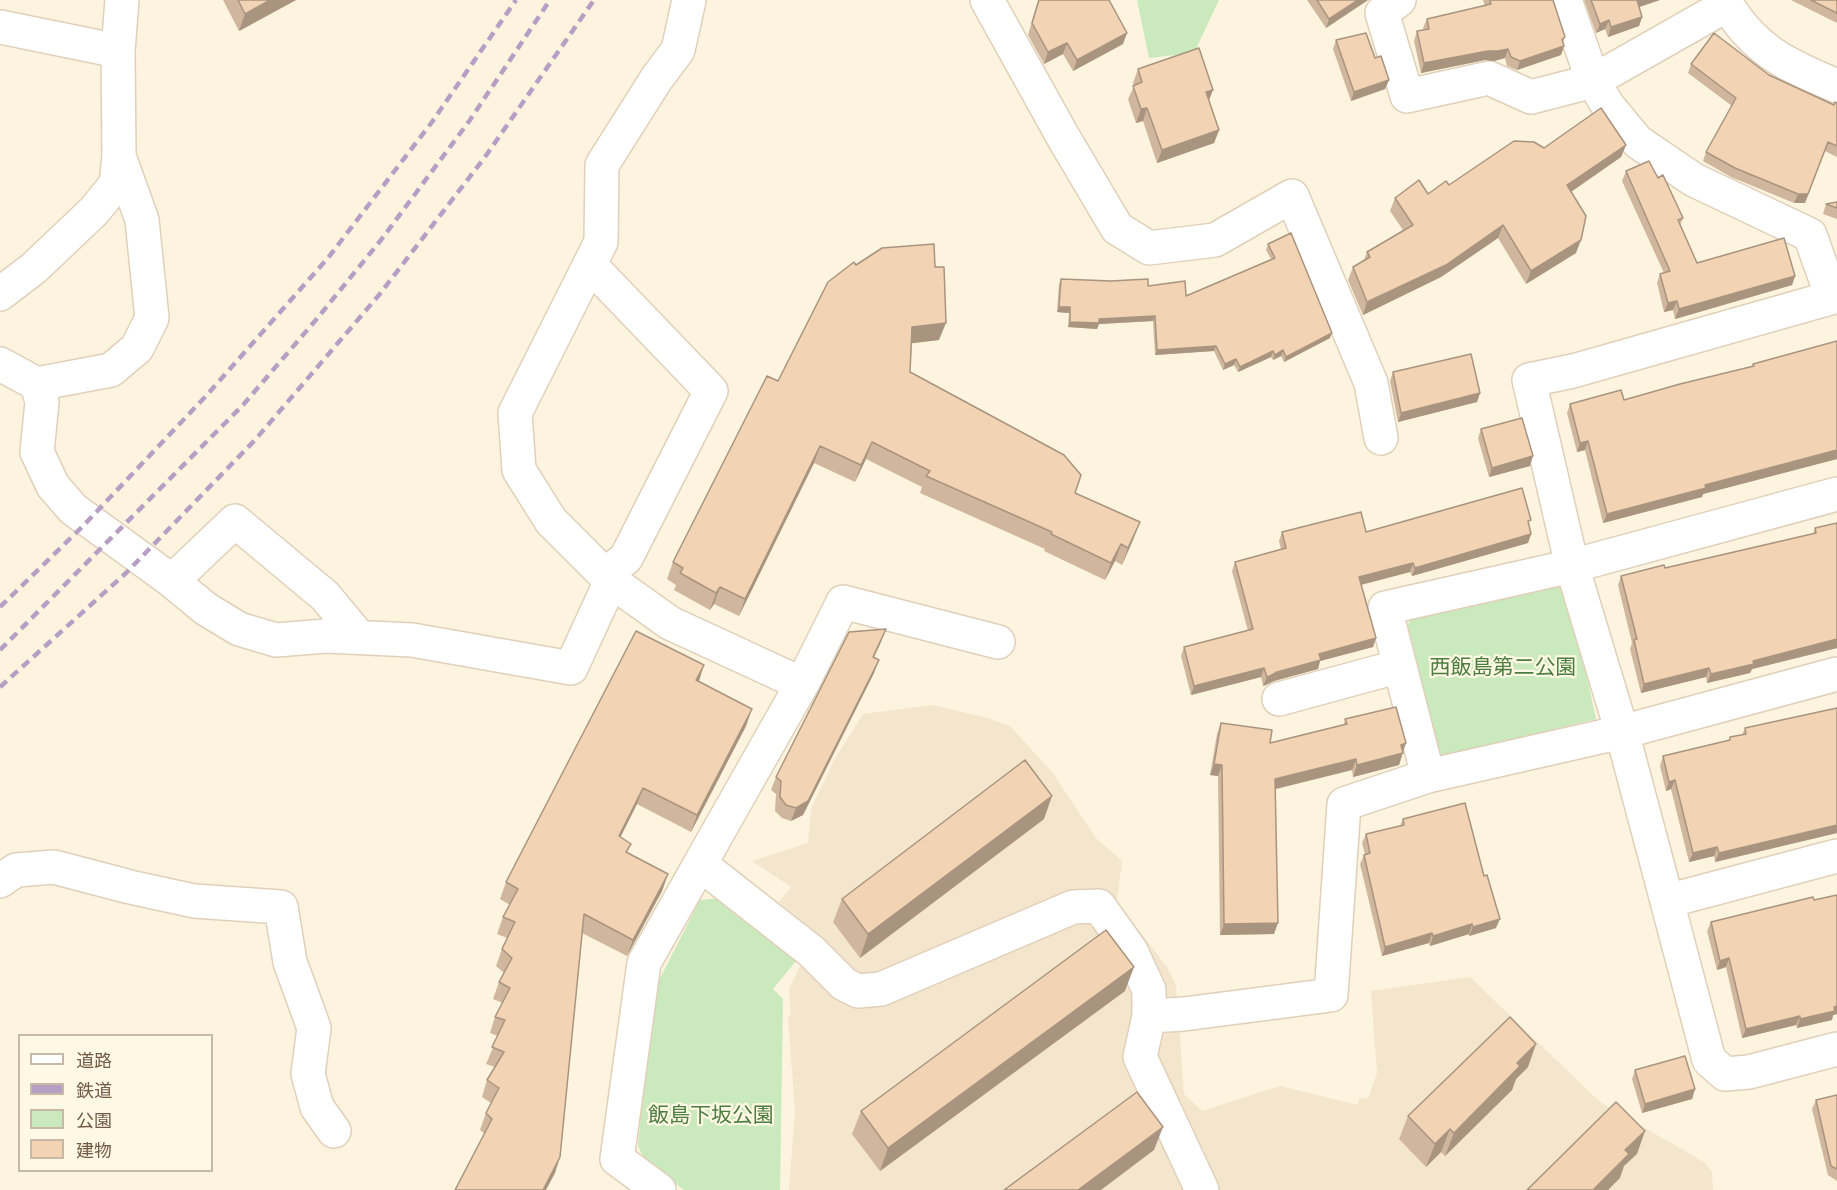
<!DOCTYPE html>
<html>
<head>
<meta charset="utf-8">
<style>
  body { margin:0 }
  #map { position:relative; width:1837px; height:1190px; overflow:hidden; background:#fcf4de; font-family:"Alegreya Sans","Noto Sans JP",sans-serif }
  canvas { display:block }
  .legend { position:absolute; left:18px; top:1034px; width:195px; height:138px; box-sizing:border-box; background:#fff8e4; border:2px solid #c7b9a5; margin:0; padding:8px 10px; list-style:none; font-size:18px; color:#725b46 }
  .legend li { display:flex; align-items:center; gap:12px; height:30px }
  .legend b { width:30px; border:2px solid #c7b9a5 }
</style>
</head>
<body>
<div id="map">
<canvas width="1837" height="1190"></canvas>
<ul class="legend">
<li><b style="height:8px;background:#fff"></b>道路</li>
<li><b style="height:8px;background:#b79ec4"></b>鉄道</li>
<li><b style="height:16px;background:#cae9bd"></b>公園</li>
<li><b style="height:16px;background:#f2d4b5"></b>建物</li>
</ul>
</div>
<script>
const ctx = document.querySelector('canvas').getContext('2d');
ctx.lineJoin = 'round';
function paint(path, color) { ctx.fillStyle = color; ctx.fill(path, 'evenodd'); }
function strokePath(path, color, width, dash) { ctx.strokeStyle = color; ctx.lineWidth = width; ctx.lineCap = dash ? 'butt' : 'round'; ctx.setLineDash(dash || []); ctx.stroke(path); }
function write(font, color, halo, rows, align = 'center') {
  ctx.font = font + ' "Alegreya Sans","Noto Sans JP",sans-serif'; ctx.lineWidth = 4.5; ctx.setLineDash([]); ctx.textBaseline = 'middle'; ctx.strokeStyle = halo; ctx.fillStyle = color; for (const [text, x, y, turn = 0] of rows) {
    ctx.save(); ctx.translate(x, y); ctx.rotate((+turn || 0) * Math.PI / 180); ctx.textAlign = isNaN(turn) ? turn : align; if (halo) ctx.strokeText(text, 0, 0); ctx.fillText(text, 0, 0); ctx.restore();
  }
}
paint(new Path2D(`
  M932 705 987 718 1010 726 1052 772 1096 838 1122 861 1117 902 1167 967 1176 985 1184 1094 1202 1111 1280 1086 1358 1105 1359 1098 1368 1099 1377 1073 1371 991 1470 977 1600 1102 1704 1162 1712 1172 1713 1190H789L795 1112 788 1017 791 1014 789 990 799 968 824 939 779 902 791 887 752 861 808 843 811 809 833 762 863 714Z`), '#f4e6cc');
paint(new Path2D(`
  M1137 0H1219L1194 53 1149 58Z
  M1554 581 1567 587 1596 719 1439 758 1407 628 1411 617Z
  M721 898 796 961 773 989 783 999 780 1190H684L645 1161 638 1146 652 994 700 900Z`), '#cae9bd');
const minor = new Path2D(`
  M689 0 678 50 657 78 602 165 601 242 515 413 519 470 551 521 611 581 670 623 802 684
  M987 0 1062 135 1117 228 1149 248 1215 240 1292 196 1371 383 1381 438
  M1399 0 1382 13 1407 96 1489 78 1531 97 1593 81 1727 5
  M1565 0 1593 81 1608 106 1638 142 1694 180 1810 235 1832 297
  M0 27 118 51
  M590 265 711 391 626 558 605 575
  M1837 296 1573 371 1529 380 1572 566 1622 732 1667 901 1837 856
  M0 364 37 384 111 370 137 348 152 318 142 220 119 156
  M37 384 42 402 37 452 53 486 73 509 172 581 206 609 239 629 276 640 326 636 412 640 571 668 611 581
  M172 581 235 521 325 596 359 637
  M998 642 843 602 802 684 700 864 811 951 844 984 858 991 881 989 1073 907 1099 906 1131 951 1149 990V1016L1140 1057 1202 1190
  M1279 699 1400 666
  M1428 776 1385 608 1572 566 1837 494
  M0 881 16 870 54 867 130 887 194 901 281 907 290 962 314 1028 308 1074 317 1107 334 1131
  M1667 901 1709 1060 1725 1074 1749 1072 1837 1049
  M1149 1016 1184 1014 1331 995 1344 804 1428 776 1622 732 1837 674
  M659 1190 617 1159 644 963 700 864`);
const tertiary = new Path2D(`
  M1724 0C1753 50 1786 65 1837 86
  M0 294 34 268 94 211 116 184 119 156 118 51 122 0`);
strokePath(minor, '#e0d0ba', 36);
strokePath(tertiary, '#e0d0ba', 36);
strokePath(minor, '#fff', 33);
strokePath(tertiary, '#fff', 33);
strokePath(new Path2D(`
  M0 607 84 525 205 397 328 258 432 122 516 0
  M0 650 243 405 315 321 381 240 470 120 550 0
  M0 687 126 573 255 440 379 295 485 157 594 0`), '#b79ec4', 4.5, [9, 6]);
paint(new Path2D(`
  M223 0H296L239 31Z
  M1038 0H1109L1123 44 1073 71 1063 54 1044 64 1028 35Z
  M1307 0H1368L1326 28Z
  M1483 0H1553L1565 37 1563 42 1564 46 1561 55 1517 70 1507 66 1505 58 1494 61 1485 60 1421 73 1414 41 1417 31 1424 30 1423 28 1427 19 1485 6Z
  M1584 0H1660L1639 7 1642 17 1639 26 1608 37 1605 29 1596 33Z
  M1791 0H1837V23Z
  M1336 40 1375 58 1389 80 1385 89 1351 101 1333 49Z
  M1691 64 1769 75 1834 105 1837 103V157L1825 151 1805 203H1794L1731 177 1703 161 1706 152 1732 106 1688 73Z
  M1138 69 1209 101 1219 130 1214 143 1157 163 1143 121 1136 123 1128 99 1134 86 1133 83Z
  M1626 145 1621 157 1571 192 1576 253 1526 284 1498 238 1441 277 1363 315 1348 280 1353 267 1364 260 1367 252 1403 230 1390 211 1395 198 1428 194 1544 148Z
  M1626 171 1658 178 1683 218 1680 225 1697 263 1795 276 1792 285 1675 319 1673 310 1664 312 1657 283 1660 274 1664 273 1622 181Z
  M1837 202V219L1823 214 1826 204Z
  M1268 244 1330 338 1284 362 1281 356 1273 360 1271 357 1238 372 1234 365 1223 370 1214 351 1155 355 1153 321 1099 324 1097 329 1068 327 1069 313 1057 312 1059 284 1061 279 1148 286 1186 296 1271 259 1266 250Z
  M856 265 939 340 912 343 910 372 1075 493 1133 540 1122 565 1115 561 1105 580 1044 551 1045 549 920 493 922 487 866 459 855 482 814 463 739 616 714 604 710 610 674 590 676 585 667 579 673 562 778 381Z
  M1837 341V459L1703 494 1702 497 1603 523 1585 450 1577 452 1567 413 1570 404 1624 400 1752 366 1753 364Z
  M1393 372 1480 393 1477 402 1398 422 1390 381Z
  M1481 429 1530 466 1489 477 1478 438Z
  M1837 523V648L1752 669 1750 673 1707 683 1706 677 1641 693 1630 649 1632 643 1618 585 1621 576 1665 568 1813 534 1815 528Z
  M1529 527 1531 534 1528 543 1412 576 1410 572 1361 585 1376 638 1373 647 1320 661 1318 669 1274 681 1266 685 1263 686 1261 677 1191 695 1181 656 1184 647 1248 631 1232 571 1235 562 1281 549 1279 541 1282 532H1366Z
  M881 642 874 657V673L803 815 791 821 782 818 775 811 776 794 771 790 776 777Z
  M698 682 746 726 691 832 637 804 620 837 628 853 668 874 662 891 627 956 582 933 555 1173 485 1134 480 1130 486 1113 491 1103 482 1097 487 1080 495 1067 486 1064 498 1036 490 1033 495 1017 503 1003 493 999 499 982 504 973 496 966 502 949 507 938 497 934 503 917 510 905 500 899 506 882Z
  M1837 708V833L1715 862 1714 856 1689 862 1671 789 1666 791 1660 766 1663 756 1729 741 1730 737 1742 735 1745 728Z
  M1345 719 1403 752 1399 765 1353 777 1352 770 1276 789 1274 934 1220 935 1218 776 1210 775 1217 734 1221 723 1270 743 1344 724Z
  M1044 819 860 958 833 922 842 899Z
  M1403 819 1496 928 1469 936V934L1430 946 1429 943 1382 956 1360 864 1364 855 1365 854 1362 843 1366 834 1400 826Z
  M1837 895V1014L1833 1015 1832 1020 1797 1028 1796 1025 1742 1038 1726 967 1717 970 1707 931 1711 922Z
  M1125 991 880 1171 852 1134 861 1111Z
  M1528 1067 1516 1079 1512 1090 1445 1156 1441 1152 1426 1167 1399 1139 1408 1116Z
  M1635 1070 1695 1089 1692 1099 1642 1113 1632 1079Z
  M1837 1095V1181L1828 1175 1812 1109 1816 1100Z`), '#d0b69c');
paint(new Path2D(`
  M270 0H296L239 31 245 14Z
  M1358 0H1368L1326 28 1329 19Z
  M1636 0H1660L1633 9Z
  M1642 17 1639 26 1608 37 1611 27Z
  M1609 20 1605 29 1596 33 1600 24Z
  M1127 33 1123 44 1073 71 1077 60Z
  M1067 43 1063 54 1044 64 1048 52Z
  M1564 46 1561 55 1517 70 1520 61Z
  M1508 49 1505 58 1494 61 1485 60 1421 73 1424 63 1488 51Z
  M1389 80 1385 89 1351 101 1354 92Z
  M1213 90 1208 103 1206 92Z
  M1147 108 1143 121 1136 123 1141 109Z
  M1219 130 1214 143 1157 163 1162 150Z
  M1828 142 1805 203H1794L1798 194Z
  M1626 145 1621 157 1562 198 1567 185Z
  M1503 225 1498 238 1441 277 1363 315 1367 302Z
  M1581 240 1576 253 1526 284 1531 271Z
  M1795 276 1792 285 1675 319 1679 309Z
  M1677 301 1673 310 1664 312 1668 303Z
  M1059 307H1070L1069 313 1057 312Z
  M1155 316 1153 321 1099 324 1097 329 1068 327 1070 322 1099 319Z
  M946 323 939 340 906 344 912 327Z
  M1332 333 1330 338 1284 362 1286 357Z
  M1216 346 1214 351 1155 355 1157 350Z
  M1283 350 1281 356 1273 360 1275 355Z
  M1273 351 1271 357 1238 372 1240 367Z
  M1236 359 1234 365 1223 370 1225 364Z
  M1480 393 1477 402 1398 422 1401 413Z
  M1588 441 1585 450 1577 452 1580 443Z
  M872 442 866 459 855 482 861 465Z
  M820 446 814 463 739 616 745 599Z
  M1837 450V459L1703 494 1702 497 1603 523 1607 514 1705 485Z
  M1533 456 1530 466 1489 477 1492 468Z
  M1140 522 1133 540 1122 565 1128 548Z
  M1531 534 1528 543 1412 576 1415 568Z
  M1121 544 1115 561 1105 580 1111 563Z
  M1413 563 1410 572 1356 586 1359 577Z
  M720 587 714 604 710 610 716 593Z
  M886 629 881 642 868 670 873 657Z
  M1376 638 1373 647 1320 661 1318 669 1274 681 1263 686 1267 677 1319 654Z
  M1837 639V648L1752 669 1750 673 1707 683 1711 674 1753 661Z
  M879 660 874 673 803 815 791 821 796 808Z
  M704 665 699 681 690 697 696 680Z
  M1264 668 1261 677 1191 695 1194 686Z
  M1709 668 1706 677 1641 693 1644 684Z
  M752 709 746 726 691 832 697 815Z
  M1406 743 1399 765 1353 777 1357 765Z
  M1356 759 1352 770 1271 790 1275 779Z
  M1214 764 1222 765 1218 776 1210 775Z
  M1675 780 1671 789 1666 791 1669 782Z
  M643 788 637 804 613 852 619 836Z
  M1052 796 1044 819 860 958 868 934Z
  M1837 825V833L1715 862 1719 853Z
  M1717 847 1714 856 1689 862 1693 853Z
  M668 874 662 891 627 956 633 940Z
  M1500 919 1496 928 1469 936 1473 927Z
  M1278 923 1274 934 1220 935 1224 924Z
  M1472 924 1469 934 1430 946 1433 936Z
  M1432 933 1429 943 1382 956 1385 947Z
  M1729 958 1726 967 1717 970 1720 961Z
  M1134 967 1125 991 880 1171 888 1148Z
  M1837 1006V1014L1833 1015 1832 1020 1797 1028 1800 1019Z
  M1800 1016 1796 1025 1742 1038 1746 1029Z
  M1536 1044 1528 1067 1516 1079 1512 1090 1445 1156 1454 1133 1517 1063Z
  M1695 1089 1692 1099 1642 1113 1645 1104Z
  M1163 1127 1154 1150 1101 1190H1078Z
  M1450 1129 1441 1152 1426 1167 1435 1144Z
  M1645 1131 1637 1154 1624 1166 1620 1178 1608 1190H1593L1625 1150Z
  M560 1157 555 1173 546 1190H543Z`), '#a9947f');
const building = new Path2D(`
  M238 0H270L245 14Z
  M1039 0H1109L1127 33 1077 60 1067 43 1048 52 1032 23Z
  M1317 0H1358L1329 19Z
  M1490 0H1553L1565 37 1562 39 1564 46 1520 61 1511 57 1508 49 1498 51H1488L1424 63 1417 31 1429 29 1427 19 1491 4Z
  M1591 0H1637L1642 17 1611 27 1609 20 1600 24Z
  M1811 0H1837V13Z
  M1366 33 1375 58 1381 56 1389 80 1354 92 1336 40Z
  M1714 33 1769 75 1834 105 1835 102 1837 103V146L1828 142 1808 194H1798L1735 168 1706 152 1736 98 1691 64Z
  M1199 48 1213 90 1206 92 1219 130 1162 150 1147 108 1141 109 1133 86 1142 82 1138 69Z
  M1601 108 1626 145 1567 185 1586 216 1581 240 1531 271 1503 225 1446 265 1367 302 1353 267 1370 257 1367 252 1413 225 1395 198 1419 180 1428 194 1446 181 1449 185 1514 141 1534 142 1544 148Z
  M1649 161 1658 178 1663 175 1683 218 1678 220 1697 263 1784 238 1795 276 1679 309 1677 301 1668 303 1660 274 1670 271 1626 171Z
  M1837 202V208L1826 204Z
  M1291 233 1332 333 1286 357 1283 350 1275 355 1273 351 1240 367 1236 359 1225 364 1216 346 1157 350 1155 316 1099 319V323L1070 322V307H1059L1061 279 1111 281 1148 279V286L1185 281 1186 296 1275 258 1268 244Z
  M934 244 935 267H944L946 323 912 327 910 372 1064 455 1081 475 1075 493 1140 522 1128 548 1121 544 1111 563 1051 534 1052 532 926 476 930 471 872 442 861 465 820 446 745 599 720 587 716 593 680 573 683 568 673 562 767 376 778 381 828 282 854 262 856 265 882 248Z
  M1837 341V450L1705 485 1706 488 1607 514 1588 441 1580 443 1570 404 1621 390 1624 400 1680 384 1754 366 1753 364Z
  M1471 354 1480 393 1401 413 1393 372Z
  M1522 418 1533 456 1492 468 1481 429Z
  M1522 488 1531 520 1528 521 1531 534 1415 568 1413 563 1359 577 1376 638 1319 654 1321 660 1277 672 1270 676 1267 677 1264 668 1194 686 1184 647 1253 629 1235 562 1286 548 1282 532 1361 512 1366 532Z
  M1837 523V639L1753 661 1754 664 1711 674 1709 668 1644 684 1634 640 1637 639 1621 576 1664 565 1665 568 1816 533 1815 528Z
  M886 629 873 657 879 660 808 801 796 808 786 805 780 797 781 781 776 777 849 632Z
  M636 631 704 665 696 680 752 709 697 815 643 788 619 836 631 844 626 852 668 874 633 940 584 914 560 1157 543 1190H455L492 1119 486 1113 499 1088 487 1080 504 1052 492 1047 505 1020 495 1017 510 988 499 982 512 958 502 949 515 922 503 917 518 889 506 882Z
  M1396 707 1406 743 1401 745 1403 753 1357 765 1356 759 1275 779 1278 923 1224 924 1222 765 1214 764 1221 723 1272 730 1270 743 1347 724 1345 719Z
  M1837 708V825L1719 853 1717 847 1693 853 1675 780 1669 782 1663 756 1730 740V737L1746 734 1745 728Z
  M1025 760 1052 796 868 934 842 899Z
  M1465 803 1484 876 1487 875 1500 919 1473 927 1472 924 1433 936 1432 933 1385 947 1364 855 1370 853 1366 834 1404 825 1403 819Z
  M1837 895V1006L1834 1007 1835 1011 1800 1019V1016L1746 1029 1729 958 1720 961 1711 922 1813 897 1814 900Z
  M1106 930 1134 967 888 1148 861 1111Z
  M1510 1017 1536 1044 1517 1063 1520 1066 1454 1133 1450 1129 1435 1144 1408 1116Z
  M1685 1056 1695 1089 1645 1104 1635 1070Z
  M1137 1092 1163 1127 1078 1190H1004Z
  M1837 1095V1169L1831 1166 1816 1100Z
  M1616 1102 1645 1131 1625 1150 1629 1154 1593 1190H1527Z`);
paint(building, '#f2d4b5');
strokePath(building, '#a9947f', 1.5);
write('21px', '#4c7e41', '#fff8e4', [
  ["西飯島第二公園",1503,668],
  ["飯島下坂公園",711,1116]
]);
</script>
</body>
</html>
